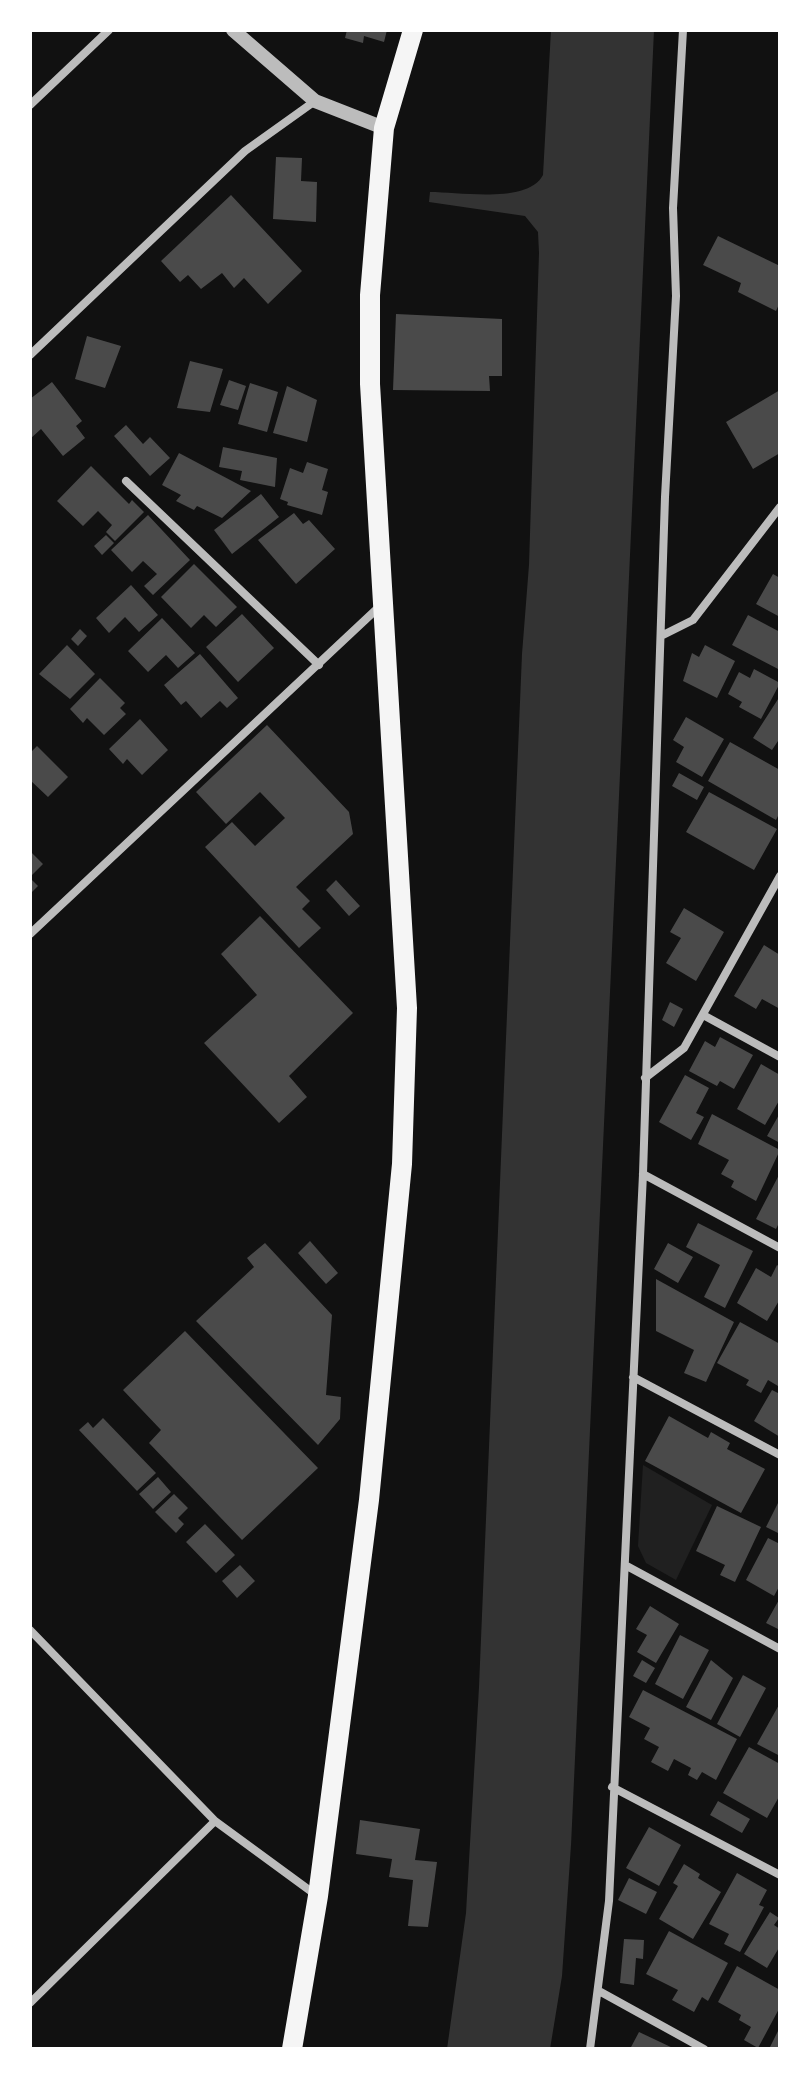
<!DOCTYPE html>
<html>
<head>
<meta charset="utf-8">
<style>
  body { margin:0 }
  #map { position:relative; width:810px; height:2079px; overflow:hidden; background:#111; font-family:"Source Serif 4",serif }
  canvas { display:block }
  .frame { position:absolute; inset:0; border:32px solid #fff; pointer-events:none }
</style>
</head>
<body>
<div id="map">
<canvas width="810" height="2079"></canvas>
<div class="frame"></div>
</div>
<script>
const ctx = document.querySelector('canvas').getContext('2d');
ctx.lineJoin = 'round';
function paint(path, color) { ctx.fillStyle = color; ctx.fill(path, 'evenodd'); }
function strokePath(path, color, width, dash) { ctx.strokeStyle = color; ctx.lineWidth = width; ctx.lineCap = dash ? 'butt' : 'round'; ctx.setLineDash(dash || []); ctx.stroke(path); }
paint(new Path2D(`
  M643 1465 712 1505 676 1580 646 1563 638 1546Z`), '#202020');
paint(new Path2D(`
  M551 30H654L571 1845 562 1976 550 2049H447L466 1913 479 1687 522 654 529 565 539 253 538 232 525 216 429 202 430 192C460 192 528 204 543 175Z`), '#333');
paint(new Path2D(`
  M347 30H387L384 42 364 36 363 43 345 38Z
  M276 157 302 158 301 181 317 182 316 222 273 219Z
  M231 195 302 271 268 304 244 278 234 288 222 273 201 289 188 275 180 282 161 261Z
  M718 236 780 266V302L776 311 738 292 741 283 703 265Z
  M396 314 502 319V376H489L490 391 393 390Z
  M87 336 121 346 105 388 75 379Z
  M190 361 223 369 210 412 177 408Z
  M229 380 246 386 238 410 220 405Z
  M52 382 82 421 76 426 85 438 63 456 41 429 30 439V399Z
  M250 383 278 392 267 432 238 424Z
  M287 386 317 400 307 442 273 433Z
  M780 390V453L753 469 726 422Z
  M126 425 143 444 150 437 170 458 150 476 114 436Z
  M223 447 277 458 275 487 240 480 242 471 219 467Z
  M179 453 251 491 222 518 197 506 194 510 176 501 181 495 162 485Z
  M307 462 328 469 322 490 328 492 322 515 287 505 288 502 280 499 290 468 303 473Z
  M91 466 129 504 132 500 144 512 115 541 106 532 112 525 98 511 83 526 57 501Z
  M261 494 279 517 232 554 214 530Z
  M294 513 303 524 309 520 335 549 296 584 258 540Z
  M148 515 190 560 153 595 144 586 157 574 143 561 132 572 111 550Z
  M106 535 114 543 102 555 94 546Z
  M194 564 237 607 216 627 204 615 191 628 161 597Z
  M773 574 780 578V617L756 604Z
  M131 585 158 615 139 632 125 617 109 633 96 618Z
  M242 614 274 648 238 682 206 647Z
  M748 615 780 632V670L732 645Z
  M162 618 195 653 178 668 166 655 148 672 128 651Z
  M80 629 87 636 78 646 71 639Z
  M67 645 95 674 70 699 39 674Z
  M705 645 735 661 717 698 683 681 692 653 699 657Z
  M200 654 238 698 227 708 220 701 201 718 186 701 181 705 164 685Z
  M754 669 780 683 761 719 739 707 742 702 728 694 739 672 750 678Z
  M100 678 125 703 120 708 126 714 104 735 87 718 83 723 70 709Z
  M780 696V738L772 750 753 738Z
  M686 717 724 739 702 777 676 762 684 747 673 740Z
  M140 719 168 750 142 775 127 759 123 764 109 749Z
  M267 725 349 812 353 834 296 887 310 901 302 909 321 928 299 948 205 847 232 822 255 846 285 818 260 792 226 824 196 792Z
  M730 742 780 770V812L776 820 708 781Z
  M37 746 68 777 48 797 30 780V753Z
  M679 773 704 787 697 800 672 786Z
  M709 792 777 829 754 870 686 832Z
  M30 851 43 864 30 877Z
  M30 878 38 886 30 894Z
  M336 880 360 906 349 916 326 890Z
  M684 908 724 932 696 981 666 963 681 938 670 932Z
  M260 916 353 1013 289 1076 307 1097 279 1123 204 1043 257 995 221 954Z
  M764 945 780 955V1009L762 999 756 1009 734 996Z
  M670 1002 683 1009 674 1027 662 1020Z
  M720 1037 753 1055 734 1089 720 1081 717 1086 689 1071 705 1041 715 1047Z
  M761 1064 780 1075V1099L765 1125 737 1109Z
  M685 1075 709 1088 696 1113 704 1117 691 1140 659 1122Z
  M780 1113V1143L767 1136Z
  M712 1114 780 1150 756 1201 731 1187 734 1181 721 1174 729 1160 698 1144Z
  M780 1173V1221L776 1229 756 1219Z
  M698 1223 753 1251 725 1308 704 1297 720 1265 686 1247Z
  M310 1241 338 1273 326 1284 298 1253Z
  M265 1243 332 1315 326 1395 341 1397 340 1419 318 1445 196 1321 254 1267 247 1258Z
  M668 1243 693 1257 678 1283 654 1269Z
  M777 1265 780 1267V1299L767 1321 737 1303 756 1268 771 1277Z
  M656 1279 734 1322 706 1382 684 1373 694 1350 656 1331Z
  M740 1322 780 1344 778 1386 768 1380 761 1393 746 1385 749 1380 717 1363Z
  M185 1331 318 1468 242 1540 149 1443 161 1430 123 1390Z
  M772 1390 780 1394V1437L754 1421Z
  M669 1416 708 1438 711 1432 730 1443 727 1449 765 1469 741 1513 645 1461Z
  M103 1418 156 1473 137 1491 79 1430 88 1422 93 1428Z
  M158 1477 171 1492 153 1509 139 1494Z
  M174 1494 188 1508 178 1518 184 1524 176 1533 155 1512Z
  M780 1499V1534L766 1527Z
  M717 1506 761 1527 735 1582 720 1575 725 1565 696 1551Z
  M205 1524 235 1555 216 1573 186 1542Z
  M768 1538 780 1544V1585L774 1596 746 1580Z
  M240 1565 255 1581 237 1598 222 1581Z
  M780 1598V1630L766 1623Z
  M650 1606 679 1624 656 1663 637 1652 647 1635 636 1629Z
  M680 1635 709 1650 683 1699 655 1684Z
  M642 1660 655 1668 646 1683 633 1676Z
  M711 1660 733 1678 711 1720 686 1707Z
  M743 1675 766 1688 740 1737 717 1724Z
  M643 1690 737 1739 716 1780 702 1772 697 1780 688 1775 691 1768 674 1759 668 1771 651 1762 659 1747 644 1739 650 1728 629 1717Z
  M780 1703V1756L757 1744Z
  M749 1747 780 1764V1795L767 1818 723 1793Z
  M718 1801 750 1819 742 1833 710 1815Z
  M360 1820 420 1829 415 1860 437 1862 428 1927 408 1926 413 1880 389 1877 392 1859 356 1854Z
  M649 1827 681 1845 659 1886 626 1868Z
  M684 1864 700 1874 698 1878 721 1892 693 1939 659 1919 678 1886 673 1883Z
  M737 1873 767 1890 759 1905 764 1907 740 1952 724 1944 729 1934 709 1924Z
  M629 1878 657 1892 646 1914 618 1900Z
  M770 1912 779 1918 774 1925 780 1929V1946L767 1968 744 1954Z
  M669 1931 728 1963 708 2001 702 1997 694 2012 672 2000 678 1990 646 1974Z
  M624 1939 644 1940 643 1959 636 1958 634 1985 620 1983Z
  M737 1966 780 1990V2007L758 2048 744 2040 751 2027 739 2020 741 2015 718 2002Z
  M780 2027V2049H769Z
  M639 2032 675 2049H630Z`), '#4a4a4a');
strokePath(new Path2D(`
  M30 105 109 30
  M30 355 245 151 315 101
  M126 481 319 665
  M663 635 693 620 780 507
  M30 934 380 606
  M705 1016 780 1057
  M645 1078 684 1048 780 876
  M643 1174 780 1248
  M633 1377 780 1455
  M625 1565 780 1649
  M30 1630 215 1821 316 1895
  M612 1787 780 1875
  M599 1991 704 2049
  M30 2003 215 1821
  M590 2049 609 1901 643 1174 665 497 676 296 673 208 683 30`), '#bcbcbc', 8);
strokePath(new Path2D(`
  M233 30 315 101 384 128`), '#bcbcbc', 14);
strokePath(new Path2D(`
  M292 2049 318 1896 369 1500 402 1164 407 1008 370 384V295L384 128 413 30`), '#f5f5f5', 20);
</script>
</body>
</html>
